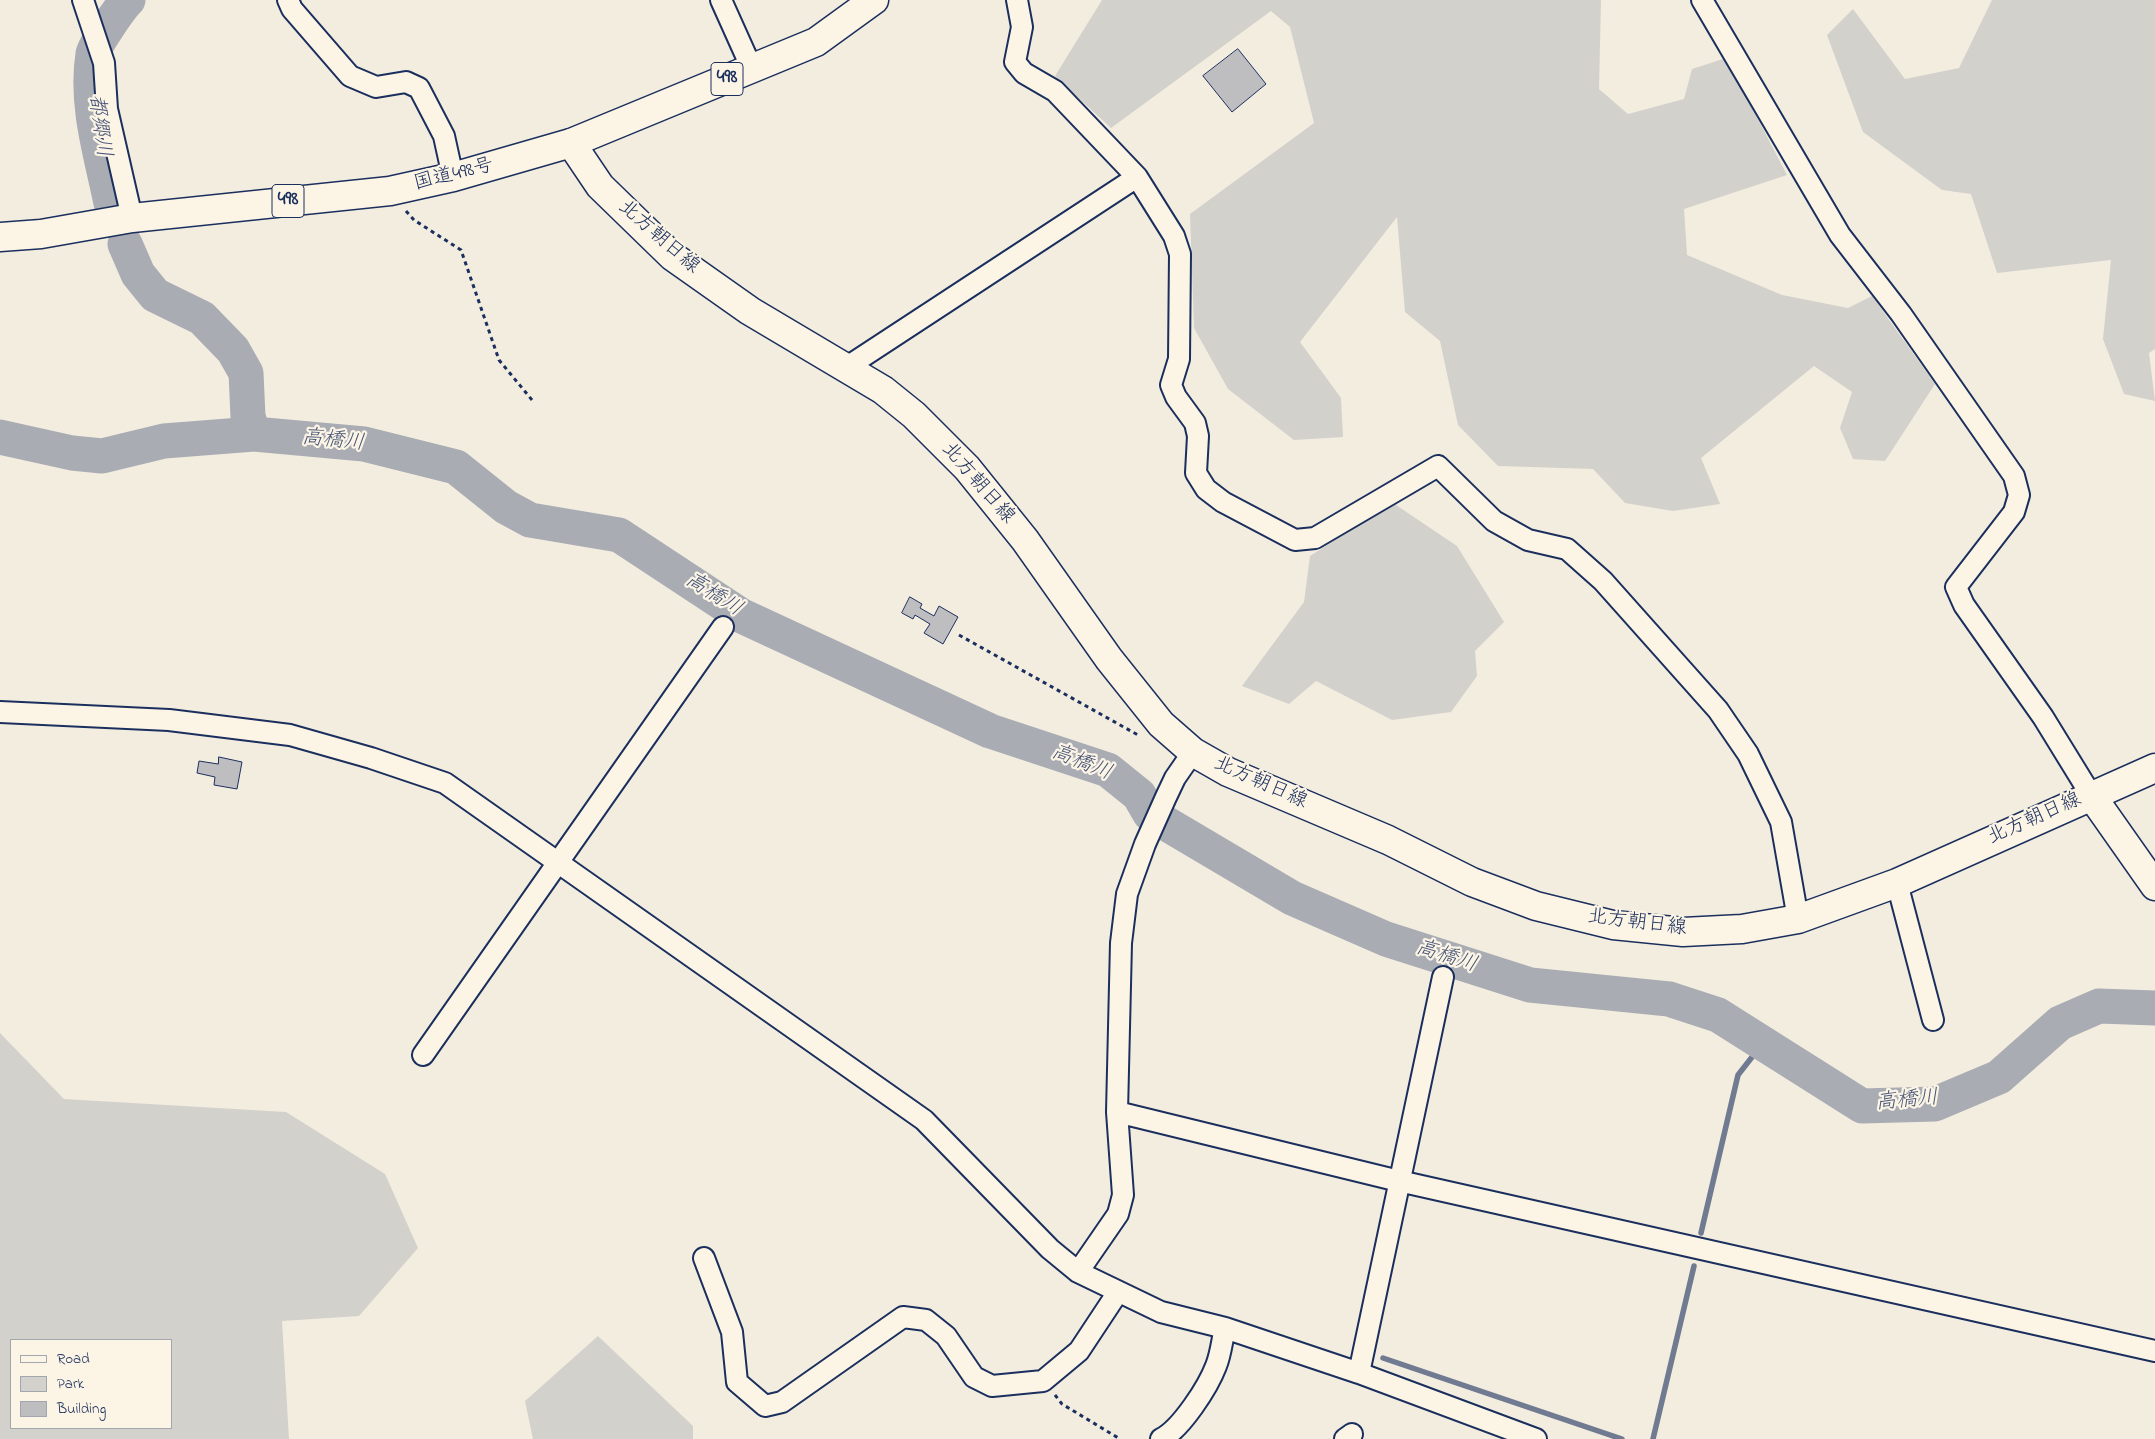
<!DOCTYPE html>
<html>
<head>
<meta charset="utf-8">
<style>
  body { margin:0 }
  #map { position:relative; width:2155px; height:1439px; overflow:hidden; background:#f3ede0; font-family:"Indie Flower",sans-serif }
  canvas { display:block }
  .legend { position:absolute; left:10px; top:1339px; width:162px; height:90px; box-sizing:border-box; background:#fcf5e5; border:1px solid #a2a6af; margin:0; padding:6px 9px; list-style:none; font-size:15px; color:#1b2f5e }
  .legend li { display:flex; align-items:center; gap:10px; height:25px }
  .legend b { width:25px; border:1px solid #a2a6af }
</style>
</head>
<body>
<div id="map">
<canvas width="2155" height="1439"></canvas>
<ul class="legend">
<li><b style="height:6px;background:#fcf5e5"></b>Road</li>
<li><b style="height:14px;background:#d3d1cc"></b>Park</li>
<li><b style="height:14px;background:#bebec0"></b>Building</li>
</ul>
</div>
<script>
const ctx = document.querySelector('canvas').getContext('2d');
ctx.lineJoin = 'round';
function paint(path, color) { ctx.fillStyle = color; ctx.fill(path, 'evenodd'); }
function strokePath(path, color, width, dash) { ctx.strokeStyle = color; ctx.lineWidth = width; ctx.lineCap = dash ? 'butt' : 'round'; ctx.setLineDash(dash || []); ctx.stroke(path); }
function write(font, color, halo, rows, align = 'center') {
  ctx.font = font + ' "Indie Flower","Klee One",sans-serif'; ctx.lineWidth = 4.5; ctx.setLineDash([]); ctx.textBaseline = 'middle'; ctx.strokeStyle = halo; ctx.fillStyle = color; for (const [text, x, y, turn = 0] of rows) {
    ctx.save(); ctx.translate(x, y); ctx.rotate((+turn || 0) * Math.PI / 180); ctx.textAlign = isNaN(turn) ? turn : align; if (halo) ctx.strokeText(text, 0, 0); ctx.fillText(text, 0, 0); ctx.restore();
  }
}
paint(new Path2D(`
  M1102 0H1601L1599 89 1628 114 1684 99 1692 69 1726 58 1787 175 1684 209 1687 255 1782 295 1848 308 1872 296 1935 384 1885 461 1853 459 1840 428 1852 392 1814 366 1701 458 1720 504 1673 511 1625 503 1593 469 1498 466 1458 425 1440 341 1405 312 1397 217 1300 342 1341 398 1343 437 1294 440 1228 389 1194 328 1190 214 1314 123 1290 27 1271 11 1111 128 1055 76Z
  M1992 0H2155V349L2149 353 2155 401 2124 394 2103 339 2111 260 1997 273 1971 194 1942 190 1863 132 1827 35 1853 9 1905 79 1959 68Z
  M1393 503 1457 546 1504 622 1475 651 1477 676 1451 712 1392 720 1316 681 1289 704 1242 686 1304 602 1310 556Z
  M0 1033 64 1099 286 1112 385 1174 418 1248 359 1316 282 1321 289 1439H0ZM11 1340H171V1428H11Z
  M598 1336 693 1426V1439H533L525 1401Z`), '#d3d1cc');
strokePath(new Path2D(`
  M1701 1233 1738 1075 1763 1043
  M1383 1358 1622 1439
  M1653 1439 1694 1266`), '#707a91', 5.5);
strokePath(new Path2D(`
  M111 203C101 154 85 104 93 54 95 44 120 8 128 0
  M125 244 138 274 155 295 202 318 233 350 246 373 248 417 254 434
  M0 437 72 453 102 456 164 441 254 434 364 444 456 467 506 507 530 520 619 535 742 616 990 731 1108 770 1139 795 1150 814 1292 898 1386 939 1530 985 1669 999 1718 1015 1862 1106 1935 1104 1999 1077 2060 1023 2099 1006 2155 1008`), '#a9acb3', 35);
const building = new Path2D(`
  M1238 49 1266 84 1232 112 1203 76Z
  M910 597 922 604 920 608 934 616 939 606 958 617 943 644 924 633 930 624 915 615 913 619 902 613Z
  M219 757 242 762 237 789 214 785 215 777 197 773 199 761 218 764Z`);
paint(building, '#bebec0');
strokePath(building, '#1b2f5e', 1);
const street = new Path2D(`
  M83 0 104 63 107 109 132 218
  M288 0 292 9 350 76 376 87 406 82 419 88 444 136 453 177
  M721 0 752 69
  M1017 0 1022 27 1015 62 1024 73 1055 91 1137 177 1174 236 1180 254 1179 359 1171 385 1176 397 1195 423 1198 436 1196 473 1206 489 1223 502 1295 540 1315 538 1438 466 1494 521 1528 540 1567 549 1603 581 1718 710 1748 754 1781 822 1798 919
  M1702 0 1840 235 1901 314 2014 476 2019 495 2014 512 1956 587 1964 605 2043 717 2091 795
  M847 367 1137 177
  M0 712 169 720 290 735 371 758 445 783 924 1120 1050 1249 1078 1272 1161 1312 1225 1328 1359 1373 1536 1439
  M1897 883 1933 1020
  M423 1055 723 627
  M1117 1112 1399 1181 2155 1351
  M704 1258 732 1332 737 1382 765 1406 782 1402 903 1317 926 1320 946 1336 974 1377 992 1386 1043 1381 1079 1351 1118 1292
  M1078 1272 1118 1214 1123 1195 1117 1112 1121 943 1127 894 1145 844 1166 797 1175 778 1193 752
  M1359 1373 1443 977
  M1161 1439C1181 1429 1208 1387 1216 1366 1221 1354 1222 1340 1225 1328
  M1345 1439 1352 1434`);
const secondary = new Path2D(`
  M571 143 600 186 672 256 750 311 883 390 914 415 967 468 1025 540 1109 659 1161 724 1193 752 1228 772 1388 840 1472 882 1536 906 1613 925 1683 932 1742 929 1798 919 1897 883 2155 768
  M2091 795 2155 886`);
const highway = new Path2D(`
  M0 237 41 234 132 218 390 191 453 177 571 143 816 42 874 0`);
strokePath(street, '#1b2f5e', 24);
strokePath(secondary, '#1b2f5e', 31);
strokePath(highway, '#1b2f5e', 31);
strokePath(new Path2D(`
  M406 211 414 220 461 250 499 360 532 400
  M959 635 1138 735
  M1055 1395 1062 1404 1120 1439`), '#1b2f5e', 3, [4, 4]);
strokePath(street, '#fcf5e5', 20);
strokePath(secondary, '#fcf5e5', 28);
strokePath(highway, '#fcf5e5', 28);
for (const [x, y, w] of [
  [727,79,32],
  [288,201,32]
]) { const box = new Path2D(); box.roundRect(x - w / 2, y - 16.5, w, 33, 4); ctx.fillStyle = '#fcf5e5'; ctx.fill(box); strokePath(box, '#1b2f5e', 1); }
write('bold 19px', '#1b2f5e', null, [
  ["498",727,79],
  ["498",288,201]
]);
write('20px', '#1b2f5e', '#fcf5e5', [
  ["国道498号",454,176,-14],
  ["北方朝日線",658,238,41],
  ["北方朝日線",977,484,49],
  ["北方朝日線",1260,784,24],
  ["北方朝日線",2035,820,-24],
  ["北方朝日線",1637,924,7]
]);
write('italic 21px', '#465478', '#fcf5e5', [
  ["都郷川",98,126,82],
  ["高橋川",333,442,6],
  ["高橋川",713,596,32],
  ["高橋川",1081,764,22],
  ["高橋川",1446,958,18],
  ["高橋川",1907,1102,-5]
]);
</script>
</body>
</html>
